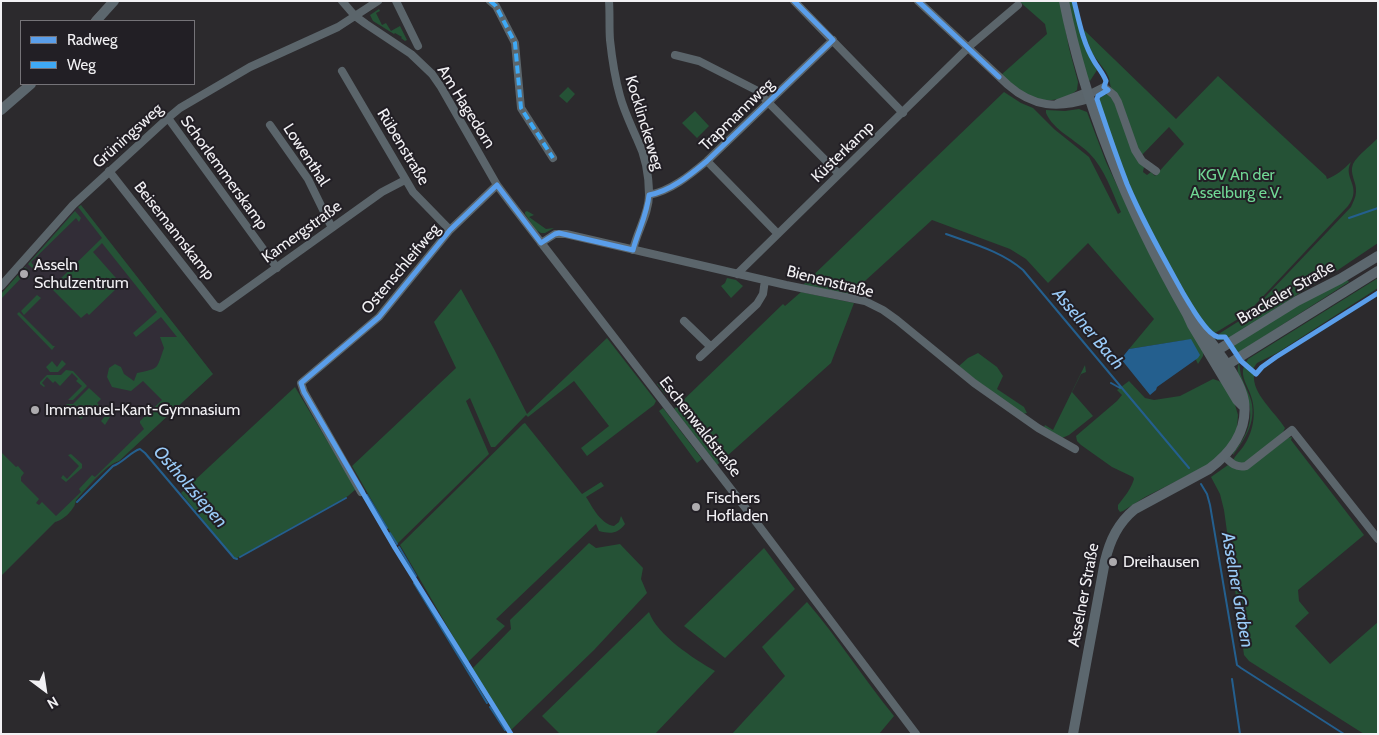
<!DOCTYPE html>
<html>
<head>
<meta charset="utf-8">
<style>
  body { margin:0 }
  #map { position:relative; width:1379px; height:735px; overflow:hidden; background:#2c2a2d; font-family:Cabin,sans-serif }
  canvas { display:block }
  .frame { position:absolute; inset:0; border:2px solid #f2f1f4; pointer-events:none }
  .legend { position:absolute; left:20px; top:20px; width:175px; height:65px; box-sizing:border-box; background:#221f25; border:1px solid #757378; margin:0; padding:6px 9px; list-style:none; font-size:15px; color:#f2f1f4 }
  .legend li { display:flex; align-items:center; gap:10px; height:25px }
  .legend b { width:25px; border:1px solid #757378 }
  .north { position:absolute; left:20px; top:665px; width:50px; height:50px; -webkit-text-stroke:4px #221f25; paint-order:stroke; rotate:149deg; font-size:14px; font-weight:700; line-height:20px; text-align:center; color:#f2f1f4 }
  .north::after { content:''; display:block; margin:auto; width:18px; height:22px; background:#f2f1f4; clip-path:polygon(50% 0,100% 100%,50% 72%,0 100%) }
</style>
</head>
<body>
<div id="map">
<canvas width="1379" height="735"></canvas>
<div class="frame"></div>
<ul class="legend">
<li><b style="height:6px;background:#5a9eea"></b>Radweg</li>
<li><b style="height:6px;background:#3fa9f5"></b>Weg</li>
</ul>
<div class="north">N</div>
</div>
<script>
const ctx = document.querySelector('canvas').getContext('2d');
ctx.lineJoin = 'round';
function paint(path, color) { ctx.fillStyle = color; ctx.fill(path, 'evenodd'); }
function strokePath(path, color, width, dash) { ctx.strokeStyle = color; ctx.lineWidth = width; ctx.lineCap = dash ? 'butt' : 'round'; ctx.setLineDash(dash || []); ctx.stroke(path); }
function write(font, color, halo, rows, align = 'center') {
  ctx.font = font + ' Cabin,sans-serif'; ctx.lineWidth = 4; ctx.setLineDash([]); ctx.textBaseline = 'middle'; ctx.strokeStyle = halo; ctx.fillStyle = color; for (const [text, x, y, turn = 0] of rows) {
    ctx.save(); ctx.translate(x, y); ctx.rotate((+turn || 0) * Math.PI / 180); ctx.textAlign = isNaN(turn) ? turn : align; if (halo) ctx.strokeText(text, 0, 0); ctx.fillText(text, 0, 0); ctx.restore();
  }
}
paint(new Path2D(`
  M81 205 213 374 119 461 112 464 106 469 76 500 75 506 59 521 55 522 5 572 1 568V294L73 212Z`), '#322d37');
paint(new Path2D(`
  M1022 1H1060L1069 48 1078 82 1077 90C1062 103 1038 103 1022 93 1015 88 1008 81 1001 75L1047 34 1045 24 1020 2Z
  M1067 1H1073L1083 41 1097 70 1090 81 1087 78Z
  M379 9 380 11 376 13 382 25 386 23 391 31 400 26 407 40 405 41 401 38 402 37 395 33 394 34 373 21 370 15Z
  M1083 29 1176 119 1218 76 1326 176 1327 179C1337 175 1343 170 1351 162 1342 178 1363 186 1348 206L1254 306 1243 316 1215 333C1200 323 1191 302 1182 287 1164 256 1146 225 1132 192 1120 164 1110 135 1100 106V98L1108 93 1110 94 1144 167 1143 172 1147 175 1151 172 1155 176 1184 144 1169 127 1141 156 1111 89 1109 78 1106 72 1092 53Z
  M568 87 575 94 567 103 559 96Z
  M1004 92 1021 103 1033 108 1054 129 1089 157 1118 214 1121 212C1112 192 1105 169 1089 153 1076 140 1053 130 1046 113V110L1065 111 1079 109 1087 112 1106 162 1130 213 1203 352V356L1198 364 1186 340 1129 349 1154 319 1088 243 1048 283 1026 259 1010 249 932 220 855 290 851 295 802 286Z
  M1098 107 1122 172 1147 228 1163 260 1195 313 1202 323 1213 336 1225 340H1218L1214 338 1194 315 1172 279 1129 195 1097 108Z
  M695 111 709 126 697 138 682 123Z
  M1378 138V243L1338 270 1323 278 1229 339 1227 336 1217 335 1247 316 1351 207C1353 202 1356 197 1356 192 1357 182 1349 174 1353 164 1357 156 1371 145 1378 138Z
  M81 205 213 374 119 461C105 465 87 488 76 500 75 509 64 520 55 522L1 576V452L16 467 18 466 24 473 21 477V481L39 499 36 503 39 505 42 502 56 516 81 492 79 489 92 475 95 477 144 429 140 423V421L162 400 143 381 131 391 112 387 107 377 109 368 115 364 121 367 124 374 134 381 137 373C160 368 156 370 164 348L160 337H177L161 317 136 337 133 333 157 312 102 243 93 252 123 286 120 289 118 287 89 315 87 313 81 318 51 288 49 290 46 286 50 282 54 285 102 238 78 207Z
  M75 211 81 218 79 222 76 218 31 262 34 266 32 268 28 264Z
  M527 211 534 215 529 217 546 229 554 228 545 233H541L536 230 525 214V212Z
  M25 267 29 270 30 276 28 279 24 275 1 299V294Z
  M727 278 736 280 743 286 731 298 721 286 725 283Z
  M1378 278V288L1277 353 1257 363 1252 370 1245 364 1248 359Z
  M1347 280 1349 282 1238 353 1233 345 1296 306Z
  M461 289 494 349 527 414 607 338 656 401 654 405 650 408 587 456 581 448 609 426 574 381 528 417 526 415 495 447H491L470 398 466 401 489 454 397 544 352 466 456 368 434 322Z
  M801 292 854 303 831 363 717 465 674 409 783 304 785 306Z
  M37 295 41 298 24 315 21 311Z
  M19 312 53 346H55L52 350 17 314Z
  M978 353 997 367 1003 376 997 389 1024 407 1027 413 1022 414 969 375 959 366 968 358Z
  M62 360 66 364 58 372H50L46 367 52 361 57 367Z
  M1239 363C1240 367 1240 371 1241 375 1243 382 1247 389 1250 397 1258 419 1246 438 1233 455V453C1244 440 1252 426 1250 409 1249 395 1233 375 1239 363Z
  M1085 365 1086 372 1081 374 1072 392 1093 416 1069 435 1062 438 1044 427 1045 425 1053 430Z
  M1244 366 1254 375C1252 394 1276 413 1285 428L1282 434 1245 463 1240 464 1233 460C1236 455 1239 452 1243 447 1253 433 1257 413 1251 396 1248 386 1240 377 1244 366Z
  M66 370 73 371 87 386 73 400H68L82 386 76 381 78 379 72 373 60 386 55 381 53 383 47 377 42 383 45 386 44 387 40 384V382L47 375H61Z
  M1213 379 1219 381 1223 384 1233 398 1238 415 1237 428 1234 439 1216 461 1145 497 1123 511 1120 512 1118 509V505C1125 496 1131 489 1134 479L1133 477 1112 467 1081 445 1077 441 1076 436 1117 401 1122 395 1117 390 1129 381 1145 398 1154 400 1180 396Z
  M668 380 674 387 665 394 657 384 660 381 665 382Z
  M295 387 356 489 348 496 237 558H234L181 493Z
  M89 388 101 399 97 403 110 417 105 425 101 421 106 415 95 405 81 419 66 404H73Z
  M663 408 702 459 697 463 659 411Z
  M525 423 582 494 601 482 604 486 586 497C593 508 601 524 614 526L619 522 621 516 625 524C618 534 610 534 599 531L596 524 496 619 505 626 468 662 400 545 523 424Z
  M1292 437 1291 440 1364 535 1298 590 1299 601 1309 613 1295 626 1330 664 1378 622V734H1364L1249 661 1244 655 1224 510 1220 494 1211 477 1228 465 1239 470 1248 468 1288 438Z
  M71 454 82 464V468L66 482 61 478 63 475 67 479 79 466 68 455Z
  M589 543 596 548 620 544 643 568 641 579 647 593 594 650 511 730 472 669 511 629 510 620Z
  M764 548 795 589 725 658 684 626Z
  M807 602C838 638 864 679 894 716L879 734H732L785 676 762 647Z
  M649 612C657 635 694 659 715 671L655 734H560L542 716Z`), '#255236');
paint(new Path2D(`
  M1191 339 1200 355 1198 358 1157 387 1156 390 1150 395 1121 359 1129 349Z`), '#245f8e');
strokePath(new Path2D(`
  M1349 218 1378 208
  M946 234C973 244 1001 251 1023 270L1189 468
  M1111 383 1120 388
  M1201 484 1207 494 1210 505 1237 665 1241 668 1344 734
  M367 495 387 528
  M77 502 113 466C124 462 130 452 140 449L145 453 234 558 237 559
  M390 533 397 544
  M399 547 416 576
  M240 557 346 498
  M414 583 487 703
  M1232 679 1240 734
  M490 707 505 730`), '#245f8e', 2);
strokePath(new Path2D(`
  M342 1 355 16 366 24 411 54 432 74 441 87 497 185 509 201 744 506 916 734
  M396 1 418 46
  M490 1 496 6 515 43 521 108 553 158
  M609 1C610 14 609 27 610 40 612 59 615 78 620 96 624 111 631 125 637 139 645 155 649 176 649 195 649 214 637 231 633 250
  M794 1 903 113
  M918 1 1008 85C1033 107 1058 109 1089 99
  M675 55 699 61 756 90 839 174
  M342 71 413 192 450 230
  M1088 95 1104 87 1114 95 1118 102 1135 150 1142 161 1156 171
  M1058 103 1087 92
  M168 118 277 268
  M270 125 308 179 332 228
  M707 161 778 234
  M109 171 215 306 220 308 382 192 405 180
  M649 195C671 191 690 175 707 161L833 40
  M541 243 555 234H566L786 285 865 301 883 310 897 320 974 383 1038 428 1075 449
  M737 274 972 44 1018 5
  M1 286 73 205 168 118 180 108 250 67 338 27 378 1
  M684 321 711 347
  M700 357 757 304 763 294 765 280
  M1225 457C1231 463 1236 468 1246 466L1292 430 1378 539
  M361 492 304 392 301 383 379 317 450 230 497 185`), '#5b656b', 8);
strokePath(new Path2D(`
  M1064 1C1086 112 1131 216 1187 314L1192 325 1237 400 1243 406
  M96 21 114 1
  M1 110 31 84
  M1213 353 1297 301 1340 279 1378 256
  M1222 368 1378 271
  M1073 734 1105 561C1110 540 1118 523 1135 509L1209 469C1231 453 1248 430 1244 401 1241 384 1229 367 1219 353 1209 339 1200 325 1187 314`), '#5c676e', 10);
strokePath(new Path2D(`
  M90 21 109 1
  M1 105 25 84`), '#63686d', 1);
strokePath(new Path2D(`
  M490 1 496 6 515 43 521 108 553 158`), '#3fa9f5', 4, [8, 4]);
strokePath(new Path2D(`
  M918 1 999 77
  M1074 1C1079 21 1083 43 1094 61 1098 68 1103 73 1106 81L1104 87 1108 90 1098 96 1097 99 1099 105C1108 132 1117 158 1127 184 1143 222 1163 257 1183 293 1189 303 1206 334 1218 337 1218 337 1225 337 1225 337L1241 361 1256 374 1262 367 1276 357 1378 293
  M511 734 395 548 304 392 301 383 379 317 450 230 497 185 541 243 555 234 559 233 633 250C638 231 647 215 649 195 671 191 690 175 707 161L833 40 794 1`), '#5a9eea', 5);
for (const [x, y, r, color] of [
  [24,274,5,"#adabae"],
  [35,410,5,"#adabae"],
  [696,507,5,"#adabae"],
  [1113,562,5,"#adabae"]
]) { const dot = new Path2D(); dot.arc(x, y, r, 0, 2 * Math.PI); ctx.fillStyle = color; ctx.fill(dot); strokePath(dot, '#221f25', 2); }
write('16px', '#f2f1f4', '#221f25', [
  ["Am Hagedorn",466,107,58],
  ["Trapmannweg",737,115,-44],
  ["Kocklinckeweg",644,123,73],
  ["Grüningsweg",128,136,-42],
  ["Rübenstraße",403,147,59],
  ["Küsterkamp",843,152,-44],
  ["Lowenthal",306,155,57],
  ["Schorlemmerskamp",224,173,54],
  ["Beisemannskamp",174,231,52],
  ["Kamergstraße",302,232,-36],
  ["Ostenschleifweg",401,269,-50],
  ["Bienenstraße",830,282,14],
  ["Brackeler Straße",1286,293,-30],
  ["Eschenwaldstraße",700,427,52],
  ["Asselner Straße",1084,595,-79]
]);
write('16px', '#70d794', '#221f25', [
  ["KGV An der",1236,175],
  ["Asselburg e.V.",1236,193]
]);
write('16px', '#f2f1f4', '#221f25', [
  ["Asseln",34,265],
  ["Schulzentrum",34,283],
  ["Immanuel-Kant-Gymnasium",45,410],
  ["Fischers",706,498],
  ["Hofladen",706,516],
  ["Dreihausen",1123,562]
], 'left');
write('italic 18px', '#99caf7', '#221f25', [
  ["Asselner Bach",1088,329,50],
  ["Ostholzsiepen",190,487,49],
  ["Asselner Graben",1237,590,80]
]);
</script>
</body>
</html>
